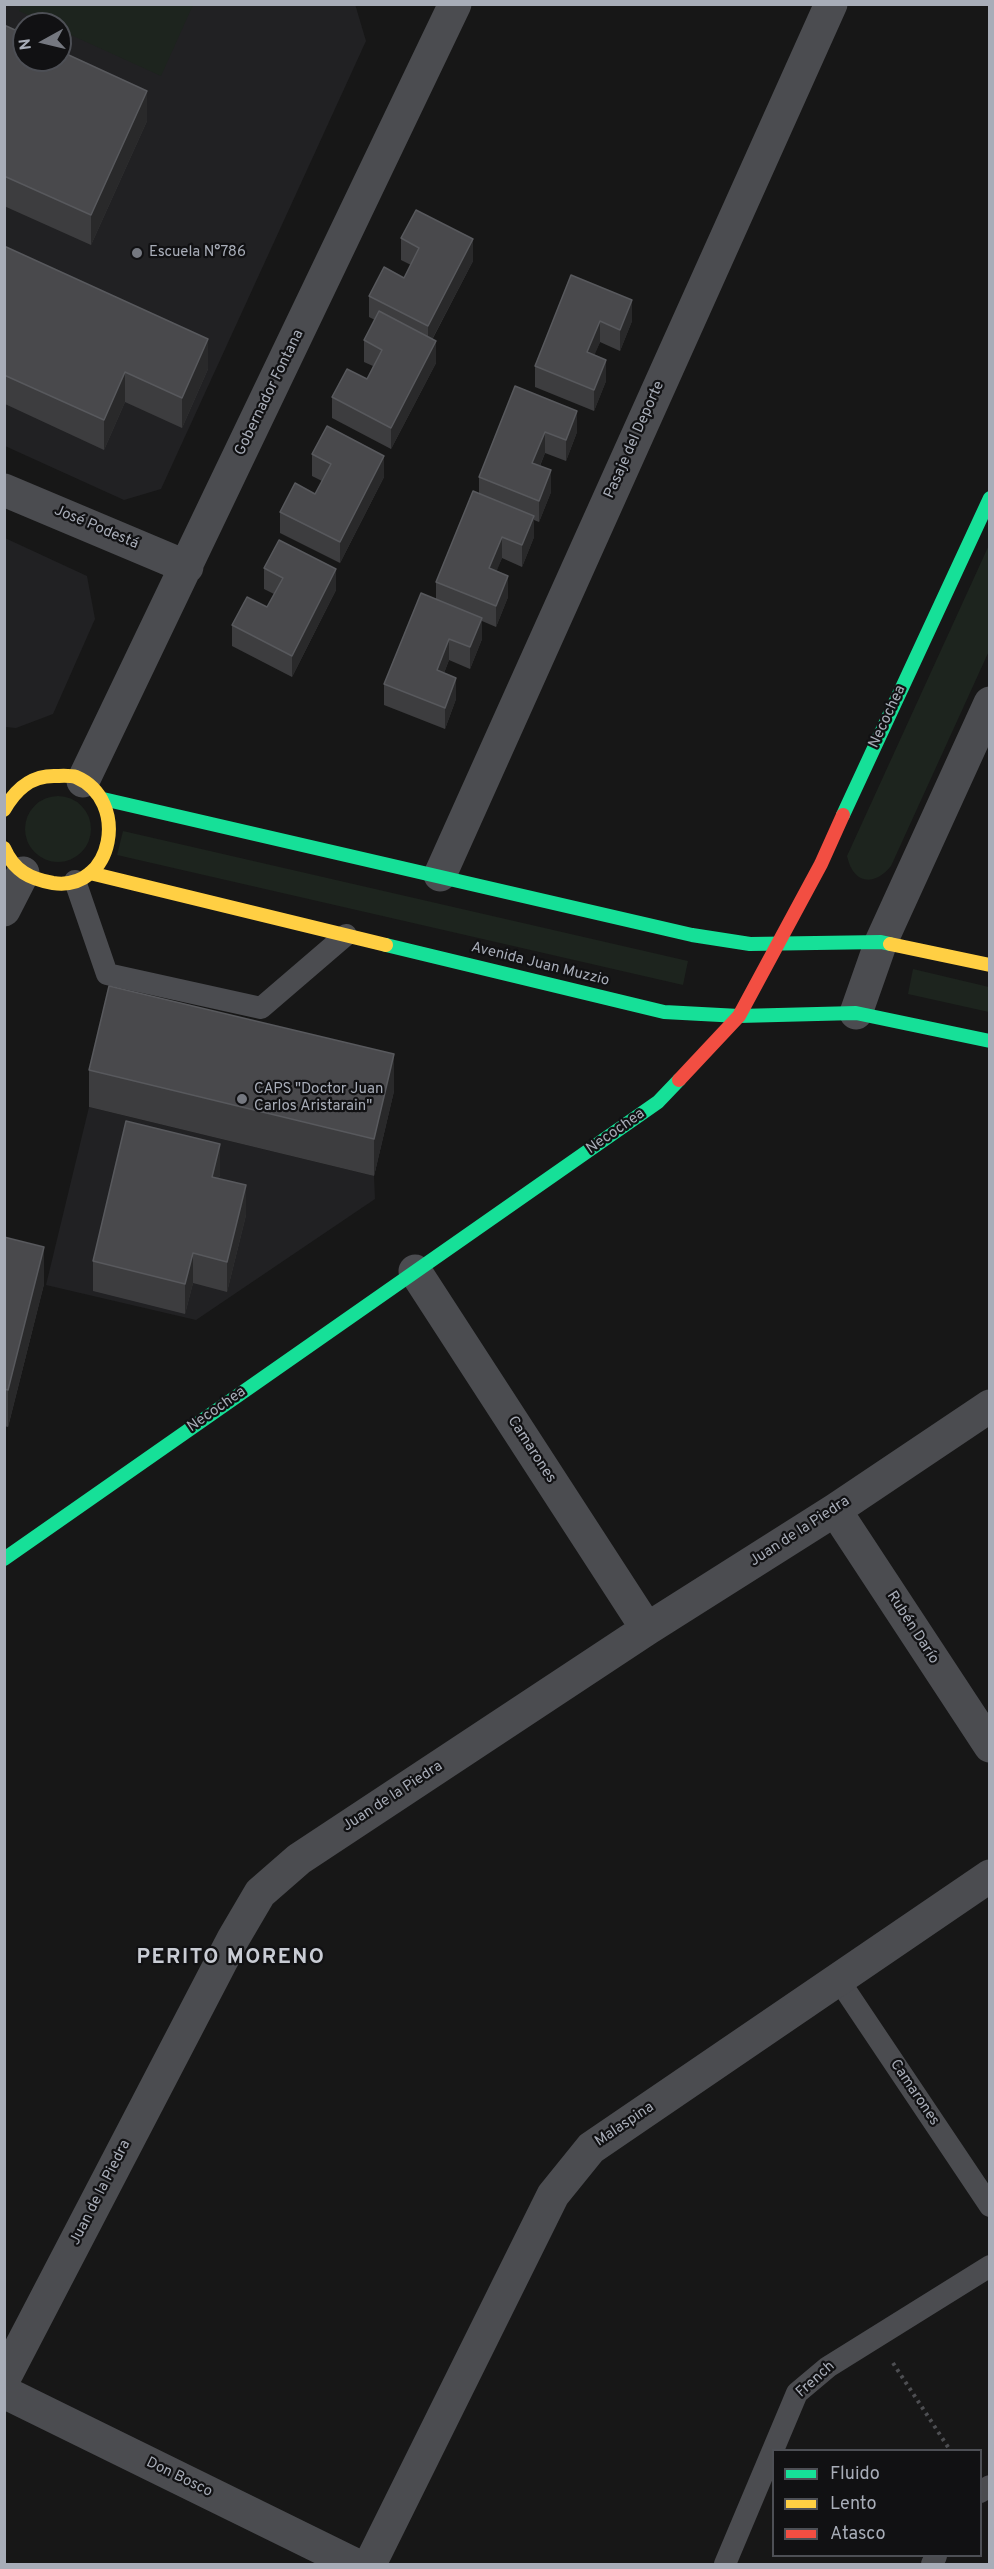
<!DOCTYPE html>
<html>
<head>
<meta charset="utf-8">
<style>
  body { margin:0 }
  #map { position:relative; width:994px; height:2569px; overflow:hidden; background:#171717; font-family:Overpass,sans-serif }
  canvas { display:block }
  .frame { position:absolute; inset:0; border:6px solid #a8adb8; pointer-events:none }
  .legend { position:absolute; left:772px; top:2449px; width:210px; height:108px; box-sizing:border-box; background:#111113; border:2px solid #4d4f55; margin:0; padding:8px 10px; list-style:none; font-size:18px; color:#a8adb8 }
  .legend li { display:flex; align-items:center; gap:12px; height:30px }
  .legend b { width:30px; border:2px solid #4d4f55 }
  .north { position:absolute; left:12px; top:12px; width:60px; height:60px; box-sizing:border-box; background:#111113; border:2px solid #4d4f55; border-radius:50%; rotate:262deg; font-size:16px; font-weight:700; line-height:24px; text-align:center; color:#a8adb8 }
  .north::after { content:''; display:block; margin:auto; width:21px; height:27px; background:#757880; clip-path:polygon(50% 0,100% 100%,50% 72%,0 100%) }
</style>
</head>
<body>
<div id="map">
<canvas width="994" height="2569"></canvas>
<div class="frame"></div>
<ul class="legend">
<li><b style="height:8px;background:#16e098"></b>Fluido</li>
<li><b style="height:8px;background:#ffcf43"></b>Lento</li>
<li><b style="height:8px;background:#f24e42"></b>Atasco</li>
</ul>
<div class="north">N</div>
</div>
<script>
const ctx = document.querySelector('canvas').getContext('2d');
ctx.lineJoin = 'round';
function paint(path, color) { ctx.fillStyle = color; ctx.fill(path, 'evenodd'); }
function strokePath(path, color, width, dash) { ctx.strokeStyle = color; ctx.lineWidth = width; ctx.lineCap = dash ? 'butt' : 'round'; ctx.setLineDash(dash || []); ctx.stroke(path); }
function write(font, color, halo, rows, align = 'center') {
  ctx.font = font + ' Overpass,sans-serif'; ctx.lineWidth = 4.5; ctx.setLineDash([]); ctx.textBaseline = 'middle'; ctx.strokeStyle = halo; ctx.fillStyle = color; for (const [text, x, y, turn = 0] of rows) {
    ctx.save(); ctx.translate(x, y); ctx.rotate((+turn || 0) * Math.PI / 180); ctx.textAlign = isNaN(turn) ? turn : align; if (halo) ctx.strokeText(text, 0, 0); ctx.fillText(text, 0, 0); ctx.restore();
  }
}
paint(new Path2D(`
  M355 4 366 41 161 489 124 500 5 446V5ZM24 24H60V60H24Z
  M5 538 87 576 95 619 53 714 16 728 5 727Z
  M89 1107 374 1176 375 1199 196 1320 46 1285Z`), '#212123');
paint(new Path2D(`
  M22 5 193 4V5L161 76 60 30V24H48L19 11Z
  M989 545V651L891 866C874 887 853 884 847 856Z
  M25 829a33 33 0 1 1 66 0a33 33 0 1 1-66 0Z
  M123 831 688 961 683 985 117 855Z
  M913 969 989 987V1012L908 994Z`), '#1d241e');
strokePath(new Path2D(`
  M893 2363 950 2450`), '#4d4e52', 4, [3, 4.5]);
strokePath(new Path2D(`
  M75 881 107 974 261 1008 346 935
  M838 1979 990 2206
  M980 2492 990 2486
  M725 2564 797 2393 828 2367 990 2266
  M932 2564 936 2556`), '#4b4c50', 22);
strokePath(new Path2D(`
  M4 490 187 567
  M83 781 455 4
  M440 875 831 4
  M4 910 23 873
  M856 1013 881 942 990 703
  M415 1271 647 1629
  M835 1510 990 1746
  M4 2379 233 1939 260 1893 299 1859 647 1629 835 1510 990 1406
  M4 2392 354 2564
  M370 2564 553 2195 591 2148 990 1876`), '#4b4c50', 33);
strokePath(new Path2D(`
  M103 799 692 935 750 944 881 942 890 944
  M843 815 990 498
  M386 945 664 1012 739 1016 856 1013 990 1041
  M4 1559 658 1102 679 1080`), '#16e098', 14);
strokePath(new Path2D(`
  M4 810C15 790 30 776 54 776 60 776 70 775 76 777 130 800 114 892 53 883 30 879 14 871 4 848
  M90 873 386 945
  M890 944 990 965`), '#ffcf43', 14);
strokePath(new Path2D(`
  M679 1080 739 1016 821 864 843 815`), '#f24e42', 14);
paint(new Path2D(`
  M4 25 147 121 91 245 4 206Z
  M401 238 473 261 432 340 436 363 391 449 332 418V397L367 379 373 366 364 362V340L375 320 369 317V296L404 278 411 265 401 260Z
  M4 246 208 369 182 428 125 402 104 450 5 404Z
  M571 275 632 321 620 351 600 342 594 355 606 381 594 411 535 387V366Z
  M515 386 577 432 566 461 545 453 540 466 551 492 539 522 534 520V537L522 567 502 558 496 571 508 597 496 627 482 621V639L470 669 449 660 444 673 456 699 445 729 384 705V684L436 599V582L479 494V477Z
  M312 454 384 477 340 563 280 533V512L315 494 322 481 312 476Z
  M264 568 336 590 292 677 232 646V625L267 607 274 594 264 589Z
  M89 1070 394 1091 374 1176 89 1107Z
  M220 1174 219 1178 246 1215 227 1292 193 1283 185 1314 93 1291V1261Z
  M4 1237 44 1284 8 1427 4 1426Z`), '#3d3d3f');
paint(new Path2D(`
  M147 91V121L91 245V215Z
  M473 239V261L428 347V326Z
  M632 300V321L620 351V330Z
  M600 321V342L587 373V352Z
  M208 339V369L182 428V398Z
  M436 341V363L391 449V428Z
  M606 360V381L594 411V390Z
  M125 372V402L104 450V420Z
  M577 411V432L566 461V440Z
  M545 432V453L532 484V463Z
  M384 456V477L340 563V542Z
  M551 470V492L539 522V501Z
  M534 516V537L522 567V545Z
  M502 537V558L489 590V568Z
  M336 569V590L292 677V656Z
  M508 576V597L496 627V606Z
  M482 618V639L470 669V647Z
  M449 639V660L437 691V670Z
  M456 678V699L445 729V708Z
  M394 1054V1091L374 1176V1139Z
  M220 1144V1174L212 1207V1177Z
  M246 1185V1215L227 1292V1262Z
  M44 1247V1284L8 1427V1390Z
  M193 1253V1283L185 1314V1284Z`), '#29292a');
const building = new Path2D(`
  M4 25 24 34V60H60V51L147 91 91 215 4 176Z
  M416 210 473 239 428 326 369 296 384 267 404 278 419 248 401 238Z
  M4 246 208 339 182 398 125 372 104 420 4 375Z
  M571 275 632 300 620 330 600 321 587 352 606 360 594 390 535 366Z
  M379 311 436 341 391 428 332 397 347 369 367 379 382 350 364 340Z
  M515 386 577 411 566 440 545 432 532 463 551 470 539 501 479 477Z
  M327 426 384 456 340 542 280 512 295 483 315 494 331 464 312 454Z
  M473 491 534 516 522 545 502 537 489 568 508 576 496 606 436 582Z
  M279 540 336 569 292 656 232 625 247 597 267 607 283 578 264 568Z
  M421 593 482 618 470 647 449 639 437 670 456 678 445 708 384 684Z
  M109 986 394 1054 374 1139 89 1070Z
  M126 1121 220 1144 212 1177 246 1185 227 1262 193 1253 185 1284 93 1261Z
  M4 1237 44 1247 8 1390 4 1389Z`);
paint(building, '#49494c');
strokePath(building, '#58595d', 1.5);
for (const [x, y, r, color] of [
  [137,253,6,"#757880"],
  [242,1099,6,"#757880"]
]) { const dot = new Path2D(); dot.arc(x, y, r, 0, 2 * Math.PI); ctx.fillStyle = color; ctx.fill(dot); strokePath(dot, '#111113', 2); }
write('15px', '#a8adb8', '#111113', [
  ["Escuela N°786",149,253],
  ["CAPS \"Doctor Juan",254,1090],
  ["Carlos Aristarain\"",254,1107]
], 'left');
write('15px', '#a8adb8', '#111113', [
  ["Gobernador Fontana",270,393,-64],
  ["Pasaje del Deporte",635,440,-66],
  ["José Podestá",96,528,23],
  ["Necochea",888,717,-65],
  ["Avenida Juan Muzzio",540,965,14],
  ["Necochea",616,1132,-35],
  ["Necochea",217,1410,-35],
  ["Camarones",531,1450,57],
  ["Juan de la Piedra",800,1532,-33],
  ["Rubén Darío",912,1628,57],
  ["Juan de la Piedra",393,1797,-33],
  ["Camarones",914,2093,56],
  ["Malaspina",625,2125,-34],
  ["Juan de la Piedra",101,2193,-63],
  ["French",816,2380,-42],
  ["Don Bosco",179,2478,26]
]);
ctx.letterSpacing = '1.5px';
write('bold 21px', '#c9ccd4', '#111113', [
  ["PERITO MORENO",231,1959]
]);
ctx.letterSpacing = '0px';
</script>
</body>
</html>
